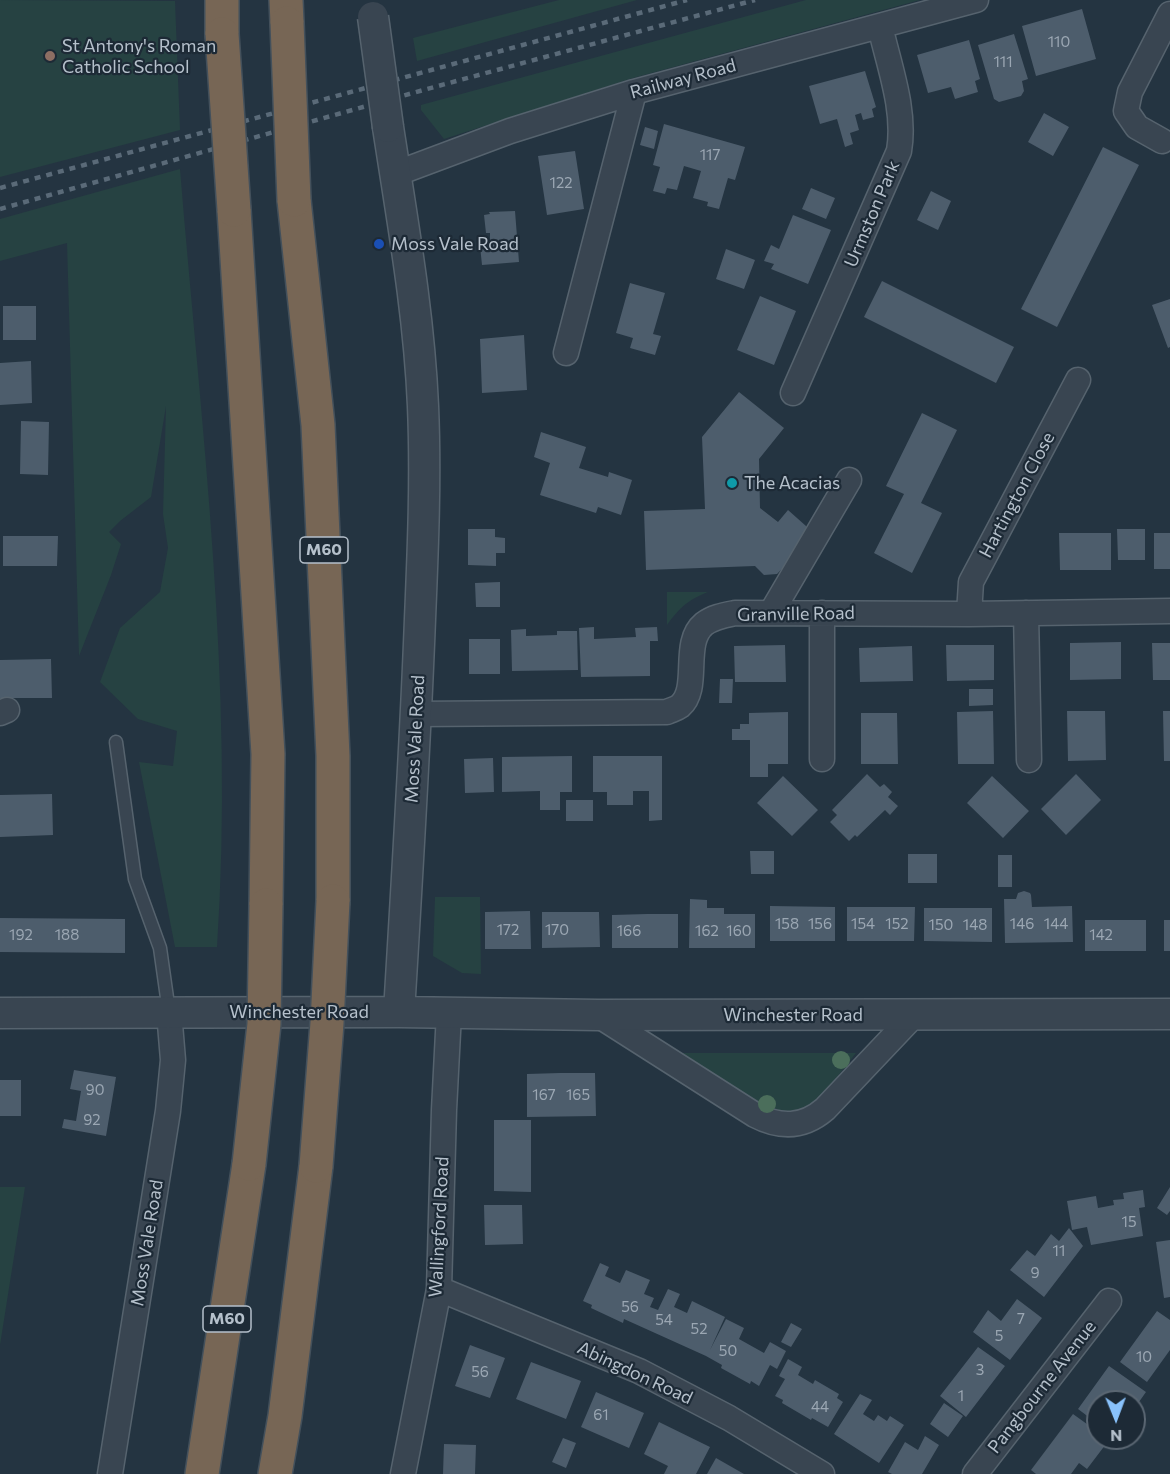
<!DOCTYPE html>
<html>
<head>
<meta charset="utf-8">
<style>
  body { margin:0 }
  #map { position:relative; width:1170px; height:1474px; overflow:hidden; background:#243441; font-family:Commissioner,sans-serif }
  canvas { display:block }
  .north { position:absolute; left:1086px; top:1390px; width:60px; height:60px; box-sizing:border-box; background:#1d2a36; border:2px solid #5a6672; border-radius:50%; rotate:179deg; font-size:16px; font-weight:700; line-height:24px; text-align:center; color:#b5c0cb }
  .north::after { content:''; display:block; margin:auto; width:21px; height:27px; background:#89c2fc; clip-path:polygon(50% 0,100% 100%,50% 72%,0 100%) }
</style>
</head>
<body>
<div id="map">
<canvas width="1170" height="1474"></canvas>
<div class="north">N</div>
</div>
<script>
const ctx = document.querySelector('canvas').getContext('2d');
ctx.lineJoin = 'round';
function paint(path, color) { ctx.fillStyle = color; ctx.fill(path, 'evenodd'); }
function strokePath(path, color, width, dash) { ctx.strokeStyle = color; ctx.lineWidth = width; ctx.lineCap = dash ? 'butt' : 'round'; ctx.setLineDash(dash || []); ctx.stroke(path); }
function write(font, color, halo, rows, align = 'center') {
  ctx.font = font + ' Commissioner,sans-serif'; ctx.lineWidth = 4.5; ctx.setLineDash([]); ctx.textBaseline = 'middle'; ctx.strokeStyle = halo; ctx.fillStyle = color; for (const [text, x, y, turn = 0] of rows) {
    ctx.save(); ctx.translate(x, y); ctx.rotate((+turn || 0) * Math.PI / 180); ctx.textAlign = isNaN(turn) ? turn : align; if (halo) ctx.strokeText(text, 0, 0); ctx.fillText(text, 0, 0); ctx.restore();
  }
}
paint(new Path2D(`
  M0 0 175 1 180 130 0 177Z
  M559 0H637L417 61 413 38Z
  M806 0H920L633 78 444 139 421 110V105Z
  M180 169C201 427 235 687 217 947H175L139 762 173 766 177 731 138 719 100 682 120 628 160 592 168 548 163 514 166 406 151 497 120 521 109 532 121 544 111 575 79 656 67 243 0 261V219Z
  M667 592H708C688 600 680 607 667 625Z
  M435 897H480L481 974 462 973 433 956Z
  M674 1053H856L818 1101 806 1111 774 1113Z
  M0 1187H25L0 1345Z`), '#264242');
paint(new Path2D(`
  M1082 9 1096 59 1036 76 1022 26Z
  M1014 34 1028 79 1022 81 1024 91 1021 96 999 102 994 99 978 45Z
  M969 40 980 79 975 81 978 92 955 99 951 87 928 93 917 55Z
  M865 71 876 107 872 109 874 117 863 120 861 113 855 115 859 130 850 133 853 144 845 147 837 119 820 124 809 86Z
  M1044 113 1069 127 1053 156 1028 142Z
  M664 124 745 147 735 180 728 178 719 209 707 206 708 202 693 198 701 171 684 166 677 190 667 188 665 194 653 191 660 167 653 165Z
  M645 127 658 131 654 149 640 145Z
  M1103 147 1139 165 1057 327 1021 309Z
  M575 151 584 209 547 215 538 156Z
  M811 188 835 198 826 219 802 209Z
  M931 191 951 201 938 230 917 220Z
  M515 211 519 262 482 265 480 246 490 245V233H486L484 215 490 214 489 212Z
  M793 215 831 230 808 284 771 269 774 264 764 261 771 245 779 249Z
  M726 249 755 260 744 289 716 279Z
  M882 281 1014 347 996 383 864 317Z
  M630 283 665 293 653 334 661 336 655 355 630 348 633 338 616 333Z
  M760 296 796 311 774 365 737 350Z
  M1170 299V347L1168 348 1152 305Z
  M3 306H36V340H3Z
  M524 335 527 390 482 393 480 339Z
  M31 361 32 403 0 405V363Z
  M739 392 784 428 759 459 760 508 778 522 788 510 806 526 807 543 777 574 764 575 755 566 646 570 644 511 705 509 702 437Z
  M922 413 957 430 921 503 942 513 912 573 874 553 904 494 886 486Z
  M21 421 49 422 48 475 20 474Z
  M541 432 586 447 579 468 608 477 609 472 632 480 621 515 598 507 596 513 540 495 550 463 534 457Z
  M468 529H495V537L505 538V553H496V566L468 565Z
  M1117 529H1145V560H1118Z
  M1059 533H1111V570H1060Z
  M1154 533H1170V569H1154Z
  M3 536H58L57 566H3Z
  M500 582V607H476L475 583Z
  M594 627V639L636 637 635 628 657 627 658 641H650V676L581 677 579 628Z
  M526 629V636L557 635V631H577L578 670 512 671 511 630Z
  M469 639H500V674H469Z
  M1121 642V679L1070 680V643Z
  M1152 643H1170V680H1153Z
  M785 645 786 682H735L734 646Z
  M946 645H994V680L947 681Z
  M912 646 913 681 860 682 859 648Z
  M51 659 52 698H0V660Z
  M720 679H733L732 703H719Z
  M969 689H993V705L969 706Z
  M993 711 994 764H958L957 712Z
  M1067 711H1105L1106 760 1068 761Z
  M1163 711H1170V761H1164Z
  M788 712V764H768V777H750V740H732V729H740V724H749V713Z
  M861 713H897L898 764H861Z
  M572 756V792H560V810H540V791L502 792V757Z
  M593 756H662V820L649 821V791H633V805H607V792H593Z
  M493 758 494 792 465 793 464 759Z
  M867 774 880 787 884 784 892 792 888 797 898 806 890 815 885 810 857 837 855 835 849 841 830 822 837 815 832 810Z
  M1076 774 1101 800 1066 835 1041 809Z
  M783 776 818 810 792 836 757 803Z
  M992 776 1029 811 1003 838 967 803Z
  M52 794 53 835 0 837V795Z
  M566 800H593V821H566Z
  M750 851H774V874H751Z
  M908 854H937V883H908Z
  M998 855H1012V887H998Z
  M1024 891 1030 893 1031 895 1032 907 1072 906 1073 942 1005 943 1004 899H1016L1018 893Z
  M690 899 707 900V908H724V914H755V948H689Z
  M770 906 835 907V941H770Z
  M847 907H915L914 941H847Z
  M924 908H992V942L924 941Z
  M530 911 531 949H485V912Z
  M542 912H599L600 947 542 948Z
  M647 914H678V948H612V915Z
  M0 918 125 919V953L0 952Z
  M1085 920H1146V951H1085Z
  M1164 920H1170V951H1164Z
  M74 1070 116 1077 106 1136 62 1128 64 1119 76 1121 81 1091 70 1089Z
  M560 1073H595L596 1116 527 1117V1074Z
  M0 1080H21V1116H0Z
  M494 1120H531V1192L494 1191Z
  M1170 1187V1211L1167 1215 1157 1208Z
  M1143 1190 1145 1207 1139 1208 1143 1236 1091 1245 1087 1227 1072 1230 1067 1201 1096 1196 1098 1208 1114 1205 1113 1200 1124 1199 1123 1193Z
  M484 1205H522L523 1244 485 1245Z
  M1069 1228 1083 1246 1044 1297 1010 1270 1027 1250 1035 1256 1051 1234 1059 1241Z
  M1170 1240V1297L1164 1298 1156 1242Z
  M600 1263 609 1267 605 1276 620 1283 626 1270 650 1280 644 1294 654 1298 650 1307 658 1310 668 1289 680 1294 674 1307 687 1313 692 1301 725 1317 710 1350 726 1319 744 1328 739 1339 764 1353 770 1342 786 1351 777 1369 770 1365 759 1386 751 1381 750 1384 721 1368 722 1365 706 1356 624 1319 623 1323 591 1308 592 1305 583 1301Z
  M1017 1299 1042 1318 1010 1360 973 1332 988 1310 1001 1321Z
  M1157 1311 1170 1320V1350L1147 1382 1120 1362Z
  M791 1323 802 1329 791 1347 781 1342Z
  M470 1345 505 1358 490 1398 455 1386Z
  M978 1347 1005 1366 966 1417 940 1396Z
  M788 1359 802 1367 798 1375 813 1384 815 1380 839 1394 837 1398 843 1402 828 1427 812 1418 811 1420 782 1403 783 1400 775 1396 785 1379 779 1376Z
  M531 1362 581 1381 566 1419 516 1399Z
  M1109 1366 1146 1392 1134 1409V1402H1098V1424L1078 1409Z
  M596 1392 644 1413 629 1448 581 1427Z
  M860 1394 872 1400 863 1414 874 1421 878 1415 887 1421 890 1416 904 1425 879 1463 834 1434Z
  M944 1403 963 1416 948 1437 930 1424Z
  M1073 1414 1098 1432V1438L1109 1440 1087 1469 1079 1463 1071 1474H1036L1031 1470Z
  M659 1422 710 1447 696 1474H664L668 1466 644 1454Z
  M925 1436 939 1445 922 1474H892L888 1472 905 1442 918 1450Z
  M563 1438 576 1443 566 1468 552 1462Z
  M444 1444 476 1445 475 1474H443Z
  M716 1458 744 1474H707Z`), '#4d5d6c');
const service = new Path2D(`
  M116 742 135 879 160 948 169 1012`);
const minor = new Path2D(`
  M1162 141 1137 127 1126 111 1130 92 1170 14
  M395 174 510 131 634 92 976 0
  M566 353 634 92
  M793 393 899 151C906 110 889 66 880 26
  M771 613 849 480
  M1026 613 1029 760
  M969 614 971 582 1078 380
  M0 713 7 710
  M417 714 667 712C671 710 676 709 680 706 701 688 681 643 704 624 713 617 725 615 735 613L969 614 1170 611
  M822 759V613
  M598 1015 755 1115C780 1128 803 1128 825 1109L915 1014
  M439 1289 639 1371 729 1418 822 1474
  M110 1474 168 1111 173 1060 169 1012
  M403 1474 439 1289 444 1110 449 1013
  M975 1474 1109 1301`);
const tertiary = new Path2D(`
  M388 127C402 219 419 312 423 406 426 477 423 548 420 619 415 750 407 881 399 1012
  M0 1013 399 1012 598 1015 1170 1014`);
const motorway = new Path2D(`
  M222 0V34
  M286 0 287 23
  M294 200 318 425 333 756V901
  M234 210 268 754 266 905
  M202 1474 249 1164
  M275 1474 285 1416 316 1166`);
strokePath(service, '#56636e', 15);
strokePath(minor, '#56636e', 27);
strokePath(tertiary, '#56636e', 33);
strokePath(motorway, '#43505b', 36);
strokePath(service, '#394551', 12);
strokePath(minor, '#394551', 24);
strokePath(tertiary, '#394551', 30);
strokePath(motorway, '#765', 33);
strokePath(new Path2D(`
  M0 188 687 0
  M0 209 427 89 755 0`), '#5a6a78', 4.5, [6, 6]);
const tertiaryBridge = new Path2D(`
  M373 17 388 127`);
const motorwayBridge = new Path2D(`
  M287 23 294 200
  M222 34 234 210
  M249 1164 264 1024 266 905
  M316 1166 327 1023 333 901`);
strokePath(tertiaryBridge, '#56636e', 33, []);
strokePath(motorwayBridge, '#43505b', 36, []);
strokePath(tertiaryBridge, '#394551', 30);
strokePath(motorwayBridge, '#765', 33);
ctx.fillStyle = '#4b6e5b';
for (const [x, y] of [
  [841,1060],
  [767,1104]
]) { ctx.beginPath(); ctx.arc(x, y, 9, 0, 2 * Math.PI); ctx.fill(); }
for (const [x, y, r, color] of [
  [50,56,6,"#8d6e63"],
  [379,244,6,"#1a4fb4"],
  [732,483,6,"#0f9aa8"]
]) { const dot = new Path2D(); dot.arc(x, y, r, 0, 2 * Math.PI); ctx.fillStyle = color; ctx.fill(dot); strokePath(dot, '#1d2a36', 2); }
write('15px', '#9ba7b3', null, [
  ["110",1059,42],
  ["111",1003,62],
  ["117",710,155],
  ["122",561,183],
  ["158",787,924],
  ["156",820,924],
  ["154",863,924],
  ["152",897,924],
  ["146",1022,924],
  ["144",1056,924],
  ["150",941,925],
  ["148",975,925],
  ["172",508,930],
  ["170",557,930],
  ["166",629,931],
  ["162",707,931],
  ["160",739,931],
  ["192",21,935],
  ["188",67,935],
  ["142",1101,935],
  ["90",95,1090],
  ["167",544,1095],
  ["165",578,1095],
  ["92",92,1120],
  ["15",1129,1222],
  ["11",1059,1251],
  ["9",1035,1273],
  ["56",630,1307],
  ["7",1021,1319],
  ["54",664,1320],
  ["52",699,1329],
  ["5",999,1336],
  ["50",728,1351],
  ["10",1144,1357],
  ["3",980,1370],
  ["56",480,1372],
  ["1",961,1396],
  ["44",820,1407],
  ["61",601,1415]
]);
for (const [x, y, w] of [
  [324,550,48],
  [227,1319,48]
]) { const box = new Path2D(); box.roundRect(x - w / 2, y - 13, w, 26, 4.5); ctx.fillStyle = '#1d2a36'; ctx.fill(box); strokePath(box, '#b5c0cb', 1.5); }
write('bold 16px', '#b5c0cb', null, [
  ["M60",324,550],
  ["M60",227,1319]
]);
write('18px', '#b5c0cb', '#1d2a36', [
  ["St Antony's Roman",62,46],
  ["Catholic School",62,67],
  ["Moss Vale Road",391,244],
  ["The Acacias",744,483]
], 'left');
write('18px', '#b5c0cb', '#1d2a36', [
  ["Railway Road",683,79,-15],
  ["Urmston Park",872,214,-67],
  ["Hartington Close",1017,495,-62],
  ["Granville Road",796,614,-1],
  ["Moss Vale Road",415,739,-87],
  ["Winchester Road",299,1012],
  ["Winchester Road",793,1015],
  ["Wallingford Road",439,1227,-87],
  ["Moss Vale Road",147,1243,-81],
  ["Abingdon Road",635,1373,25],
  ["Pangbourne Avenue",1042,1387,-52]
]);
</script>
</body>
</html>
